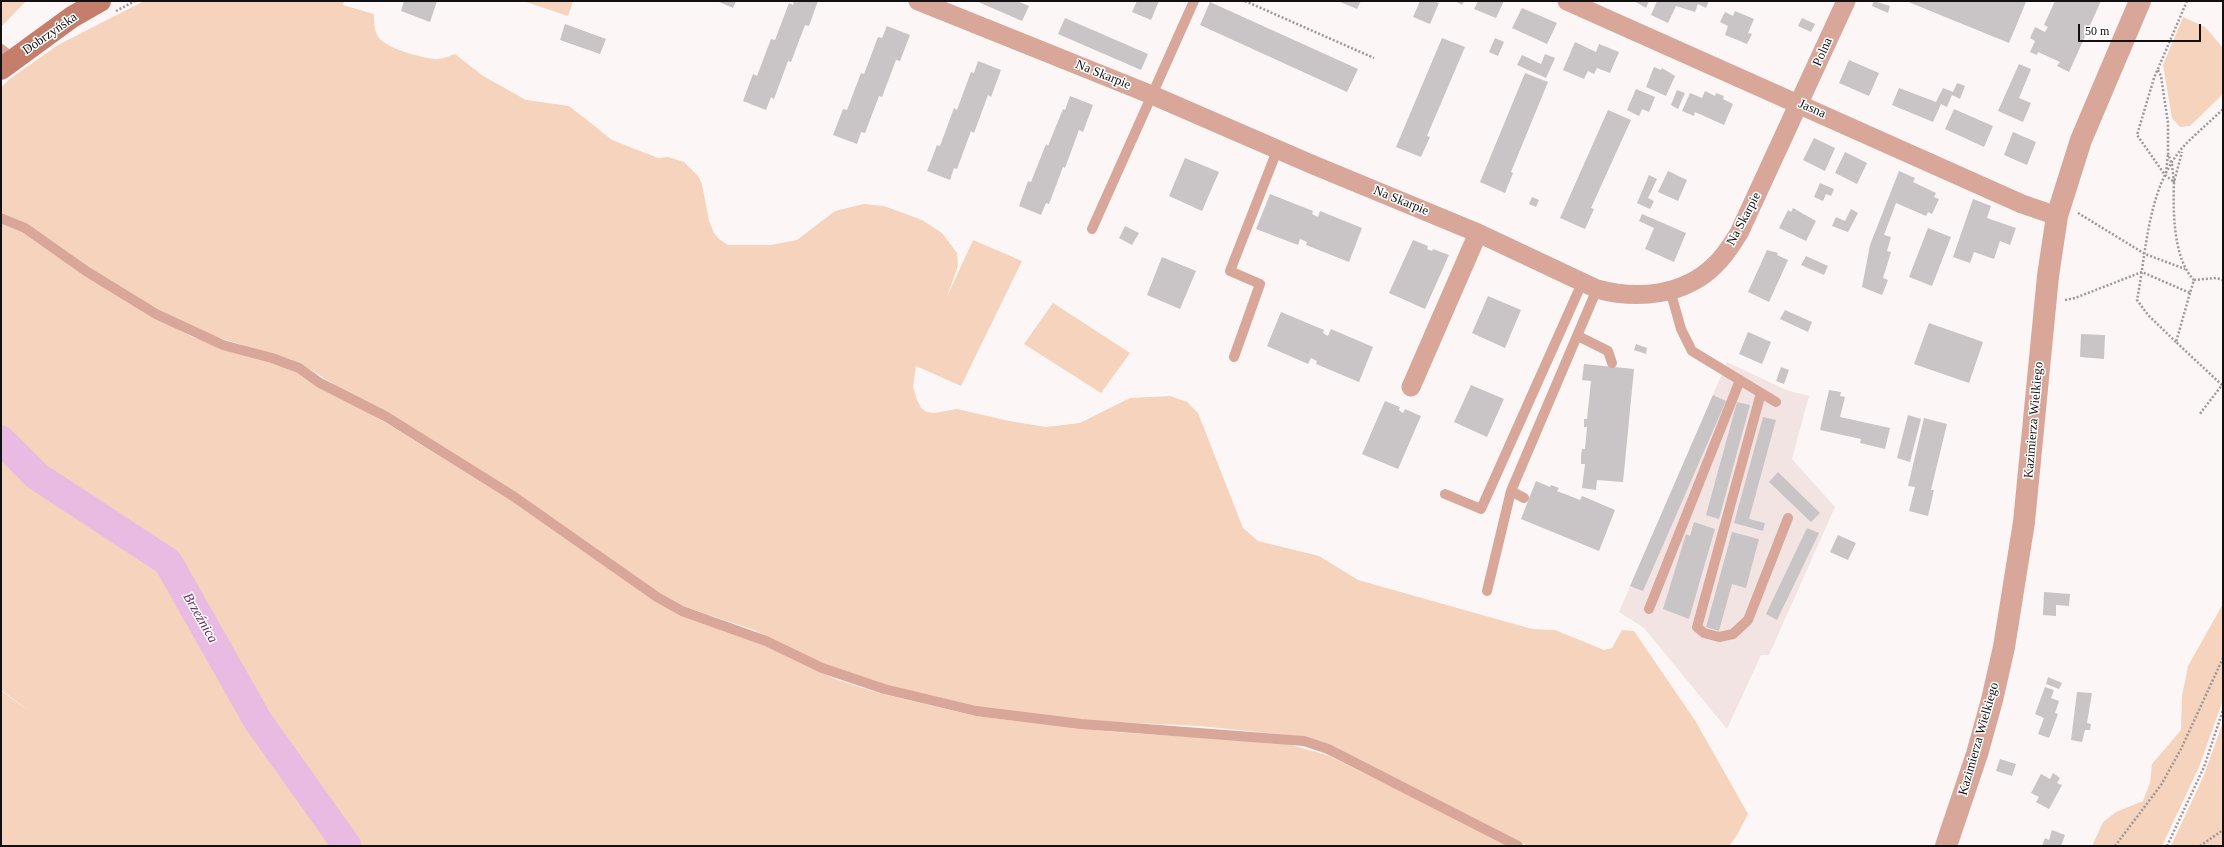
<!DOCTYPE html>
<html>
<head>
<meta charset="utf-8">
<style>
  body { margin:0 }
  #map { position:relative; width:2224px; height:847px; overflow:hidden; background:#fdf6f7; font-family:Georgia,serif }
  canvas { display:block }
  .frame { position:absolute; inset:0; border:2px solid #121011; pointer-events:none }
  .scale { position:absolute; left:2078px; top:24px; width:123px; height:18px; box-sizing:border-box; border:2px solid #121011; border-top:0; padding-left:5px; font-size:12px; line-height:14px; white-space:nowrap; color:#121011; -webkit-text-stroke:3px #fff; paint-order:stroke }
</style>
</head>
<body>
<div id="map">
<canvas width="2224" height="847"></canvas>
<div class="frame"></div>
<div class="scale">50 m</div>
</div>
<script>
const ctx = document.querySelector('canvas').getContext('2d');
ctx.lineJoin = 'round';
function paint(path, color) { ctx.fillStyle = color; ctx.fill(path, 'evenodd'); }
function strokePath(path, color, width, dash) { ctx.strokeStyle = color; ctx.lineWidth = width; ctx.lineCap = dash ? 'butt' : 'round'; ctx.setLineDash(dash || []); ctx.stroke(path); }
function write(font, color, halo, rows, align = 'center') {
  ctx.font = font + ' Georgia,serif'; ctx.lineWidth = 3; ctx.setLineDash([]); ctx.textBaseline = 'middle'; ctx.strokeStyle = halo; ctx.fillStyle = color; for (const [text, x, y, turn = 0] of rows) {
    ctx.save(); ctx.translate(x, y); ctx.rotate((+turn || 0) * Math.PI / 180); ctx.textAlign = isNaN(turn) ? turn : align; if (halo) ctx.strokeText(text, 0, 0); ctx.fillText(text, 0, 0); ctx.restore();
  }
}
paint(new Path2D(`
  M1727 362 1786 390 1809 396 1792 459 1835 507 1769 655H1761L1727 729 1644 628 1619 612Z`), '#f3e4e4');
paint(new Path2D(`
  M1 1H26L1 27Z
  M144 1H344L343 5 374 14C374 23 374 31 379 38 388 49 420 57 434 59 441 60 449 56 455 54L483 76 526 100 569 106 612 140 658 158 668 157 684 162 698 176 702 184 709 221 714 233 719 239 728 245H771L797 240 835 211 864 204 884 206 922 220 942 233 957 253 958 266 946 299 973 240 1022 261 961 386 916 366 913 387 917 400 921 408 927 412 934 413 957 409 1009 421 1046 427 1080 423 1130 398 1170 396 1187 402 1198 413 1243 528 1258 541 1319 556 1358 580 1532 629 1555 630 1604 650 1612 648 1622 630 1634 631 1696 722 1748 814 1737 835 1729 846H1528L1378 770 1299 736 1199 726 1076 720 982 708 885 685 852 676 796 652 754 630 680 605 664 596 313 371 290 359 206 334 157 310 83 264 28 225 1 212V87L11 78 58 45Z
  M523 1H573L568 16Z
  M2183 17 2205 27 2223 48V94L2190 126 2180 127 2172 118 2163 65Z
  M1 222 15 227 156 317 192 337 269 361 294 371 365 410 512 501 656 600 763 645 835 679 878 693 975 716 1112 732 1284 743 1327 755 1511 846H1V691L32 713 1 690Z
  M1053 303 1130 353 1101 393 1024 344Z
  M2223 604V700L2199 767 2162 846H2092L2103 822 2116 812 2143 801 2150 783 2152 764 2181 730 2182 696 2188 666Z
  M2223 722V846H2171L2204 775Z`), '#f5d3bc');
strokePath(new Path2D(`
  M1 440 37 476 168 562 258 721 347 846`), '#e9bae2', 29);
paint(new Path2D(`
  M404 1H437L430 22 401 11Z
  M717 1H736L733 8Z
  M794 1H818L809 26 805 25 791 62 788 61 774 99 771 97 766 110 743 101 753 74 757 76 771 39 775 40 789 3 793 5Z
  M976 1H1017L1029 6 1022 21Z
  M1137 1H1159L1151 20 1132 12Z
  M1338 1H1361L1357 9Z
  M1420 1H1433L1439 3 1430 24 1413 17Z
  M1455 1H1464L1462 5Z
  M1478 1H1504L1496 18 1474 9Z
  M1634 1H1649L1646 8Z
  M1657 1H1709L1706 8 1698 4 1695 12 1676 6 1668 23 1651 15Z
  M1874 1 1890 6 1888 13 1872 6Z
  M1906 1H2024L2026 2 2009 43Z
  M2055 1H2101L2069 72 2057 66 2060 62 2038 52 2037 55 2030 52 2035 41 2030 38 2035 27 2045 32 2048 27 2044 25Z
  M1210 2 1358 69 1347 92 1200 25Z
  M1522 8 1557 23 1547 44 1512 28Z
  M1735 11 1754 19 1748 33 1752 34 1747 44 1725 35 1728 26 1720 22 1725 12 1733 16Z
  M1065 18 1148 54 1141 70 1058 34Z
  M1802 18 1815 24 1811 32 1798 26Z
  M565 24 606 39 600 54 560 40Z
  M887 26 910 35 900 61 896 60 882 97 879 96 865 133 861 132 857 144 833 135 843 109 847 110 861 73 864 74 878 37 882 38Z
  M1442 38 1465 47 1427 136 1430 137 1421 157 1396 147Z
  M1495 38 1504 42 1498 56 1489 52Z
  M1575 42 1596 52 1599 44 1619 52 1610 73 1597 68 1594 74 1588 71 1584 79 1563 70Z
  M1545 54 1555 58 1546 78 1517 65 1522 55 1541 64Z
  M1849 60 1879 73 1869 96 1839 83Z
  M978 61 1001 70 991 97 988 95 974 133 971 131 957 169 954 168 950 180 927 171 937 145 940 146 954 108 957 110 971 72 974 73Z
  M2019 64 2031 69 2019 98 2031 103 2023 122 1998 111Z
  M1654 67 1661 70 1662 68 1675 76 1666 96 1646 87Z
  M1525 73 1548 82 1511 172 1513 173 1505 193 1480 182Z
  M1957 83 1965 86 1960 99 1952 95 1947 107 1941 104 1933 122 1892 105 1899 88 1936 102 1943 88 1953 92Z
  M1636 89 1655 97 1649 112 1642 109 1639 116 1627 110Z
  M1677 90 1685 93 1678 109 1671 105Z
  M1705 91 1715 96 1716 93 1724 96 1723 99 1733 104 1724 125 1695 112 1694 116 1682 111 1690 93 1702 98Z
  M1070 96 1093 105 1083 132 1079 130 1065 168 1063 167 1049 204 1046 203 1041 215 1019 206 1028 181 1031 182 1046 144 1048 146 1063 109 1065 110Z
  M1954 109 1993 126 1984 147 1945 129Z
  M1608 110 1631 120 1591 208 1594 209 1585 229 1560 218Z
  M2013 132 2036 142 2027 165 2004 155Z
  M1814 138 1835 148 1825 171 1803 160Z
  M1845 152 1867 163 1857 184 1835 173Z
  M1185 158 1219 172 1202 211 1169 196Z
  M1668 171 1687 180 1678 201 1658 192Z
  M1899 171 1915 178 1913 182 1936 193 1934 197 1939 199 1932 214 1928 212 1926 216 1896 203 1884 235 1891 237 1887 251 1891 252 1883 278 1888 280 1882 295 1862 287 1870 245Z
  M1649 175 1657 179 1648 198 1654 201 1650 209 1637 203Z
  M1820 183 1834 189 1831 196 1826 194 1823 201 1814 197Z
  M1270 194 1313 211 1312 214 1318 217 1320 211 1362 228 1349 262 1306 245 1307 242 1300 239 1298 245 1256 229Z
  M1532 197 1539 200 1536 207 1529 204Z
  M1973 199 1991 206 1987 218 2016 228 2010 245 2000 241 1994 259 1974 252 1970 263 1953 257Z
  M1793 208 1816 221 1806 241 1779 228 1788 210 1791 212Z
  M1851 209 1858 213 1848 232 1832 226 1836 217 1845 221Z
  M1642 214 1686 233 1674 262 1645 249 1654 228 1639 221Z
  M1125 226 1139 233 1132 245 1119 238Z
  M1928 228 1951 237 1932 286 1909 277Z
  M1413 240 1428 246 1427 249 1432 251 1433 249 1449 255 1425 309 1389 293Z
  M1767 250 1778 253 1777 255 1788 260 1769 302 1748 292Z
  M1806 256 1828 266 1824 275 1801 265Z
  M1162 257 1196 271 1180 309 1147 295Z
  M1488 296 1521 310 1505 348 1472 333Z
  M1785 310 1812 322 1808 332 1780 319Z
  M1281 312 1324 330 1323 333 1328 336 1331 329 1373 347 1359 382 1316 364 1317 361 1311 358 1308 364 1267 346Z
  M1929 323 1983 342 1969 383 1914 364Z
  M1748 332 1771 342 1762 364 1739 354Z
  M2081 334 2105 335 2104 359 2080 357Z
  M1636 344 1647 348 1646 354 1634 350Z
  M1584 364 1634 369 1623 482 1597 480 1596 490 1582 488 1585 464H1581V456L1582 449H1585L1587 427H1584V419H1587L1591 381 1582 380Z
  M1781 367 1789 370 1784 384 1776 381Z
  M1471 385 1504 399 1487 437 1454 422Z
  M1829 390 1841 392 1840 396 1845 397 1840 417 1890 428 1885 449 1860 443 1861 439 1820 430Z
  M1713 395 1726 401 1643 591 1630 586Z
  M1385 401 1400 407 1399 410 1403 413 1405 409 1421 416 1398 469 1362 454Z
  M1737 402 1750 405 1719 519 1706 515Z
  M1908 415 1921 419 1910 462 1897 458Z
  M1763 417 1776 420 1749 519 1765 523 1763 531 1734 523Z
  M1924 418 1947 424 1931 490H1934L1928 516 1909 511 1915 487 1908 486Z
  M1778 472 1820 513 1811 522 1769 482Z
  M1536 481 1550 487 1551 485 1559 488 1557 491 1580 500 1582 496 1615 510 1599 551 1521 519Z
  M1694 522 1715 529 1689 619 1663 609 1686 534 1690 536Z
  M1807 528 1819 533 1777 620 1766 614Z
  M1732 532 1759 539 1746 588 1732 584 1719 631 1706 627Z
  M1838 535 1856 543 1848 560 1830 552Z
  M2044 592 2070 594 2069 606 2056 605V616L2043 615Z
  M2048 677 2062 683 2059 689 2046 684Z
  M2045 687 2054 690 2051 698 2059 701 2055 713 2058 714 2049 738 2038 734 2044 718 2035 714Z
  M2077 692 2092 693 2087 723 2091 724 2090 730H2085L2082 742 2071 740Z
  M2000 759 2016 764 2012 776 1996 771Z
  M2053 773 2060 778 2057 783 2062 785 2049 809 2036 802 2039 797 2031 793 2041 774 2050 779Z
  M2052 830 2065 835 2061 846H2042L2045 838 2049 840Z`), '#c9c4c6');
strokePath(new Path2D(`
  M1245 1 1374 58
  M2187 1 2154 78 2137 135 2165 175 2174 182C2173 210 2173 259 2194 280
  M116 11 135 1
  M2158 70 2161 76 2168 123V153L2172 165 2174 182 2182 152
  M2166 173 2168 154
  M2078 213 2145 254 2185 269
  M2190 293 2176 342 2222 385 2199 415
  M2065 300 2075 298 2142 272 2190 293 2194 280 2216 278 2223 280
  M2176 342 2148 315 2137 300C2147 249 2147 189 2183 147 2195 134 2210 122 2223 109
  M2115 846 2161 785 2181 749 2223 658
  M2167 846 2204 767 2223 710
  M2200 846 2223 830`), '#9c9798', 2.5, [2, 2]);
strokePath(new Path2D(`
  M1 49 14 59
  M1 218 25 228 86 271 156 314 223 345 272 358 299 368 320 383 385 416 513 496 657 597 682 611 766 641 822 668 884 689 976 711 1081 724 1304 741 1328 749 1518 846
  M1092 229 1194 1
  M1670 290 1681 329 1692 351 1776 402
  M1578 336 1608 351 1612 363
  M1234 357 1260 284 1230 271 1278 148
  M1761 393 1697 627 1704 633 1719 637 1733 634 1748 620 1788 518
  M1511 491 1524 498
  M1445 494 1481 509 1582 283
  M1487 591 1511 491 1597 289
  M1649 609 1740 380`), '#d8a79a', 10);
strokePath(new Path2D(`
  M918 1 1152 95 1311 164 1478 233 1597 289C1637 300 1684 296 1715 265 1725 256 1732 244 1739 233L1846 1
  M1567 1 2022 204 2057 216
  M1411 387 1478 233`), '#d8a79a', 19);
strokePath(new Path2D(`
  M1946 846 1977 754 1992 700 2004 647 2024 522 2048 276 2057 216 2081 140 2140 1`), '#d8a79a', 22);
strokePath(new Path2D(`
  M1 69 72 17 100 1`), '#c57e6c', 22);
write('13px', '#121011', '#fff', [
  ["Dobrzyńska",50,34,-35],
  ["Polna",1823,52,-66],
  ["Na Skarpie",1103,75,22],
  ["Jasna",1812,109,24],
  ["Na Skarpie",1401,201,22],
  ["Na Skarpie",1744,219,-62],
  ["Kazimierza Wielkiego",2034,420,-85],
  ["Kazimierza Wielkiego",1979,739,-74]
]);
write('italic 14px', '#652d5f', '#fff', [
  ["Brzeźnica",200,618,60]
]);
</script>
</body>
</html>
